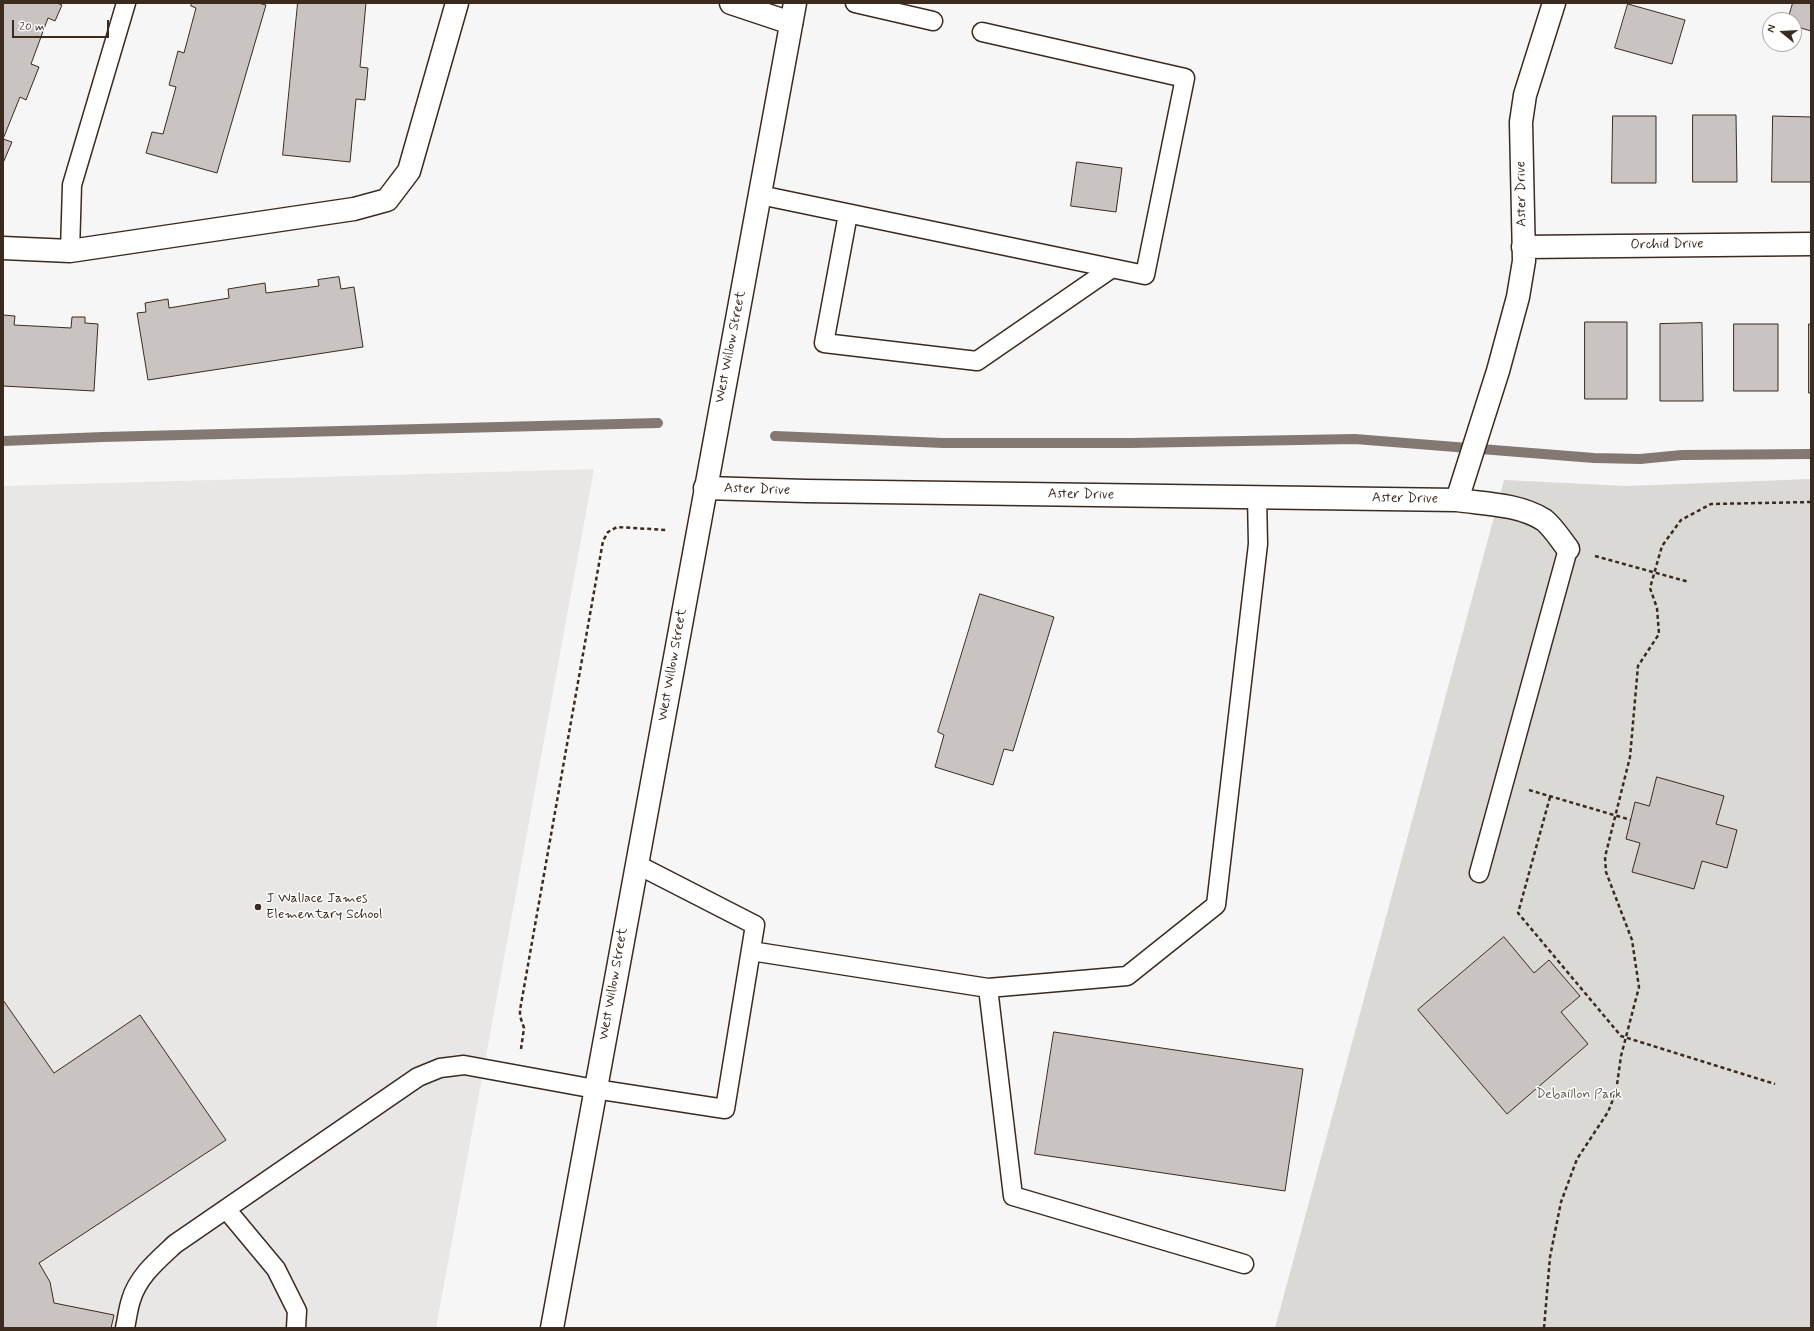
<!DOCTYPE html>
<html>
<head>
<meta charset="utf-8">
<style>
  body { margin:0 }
  #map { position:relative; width:1814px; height:1331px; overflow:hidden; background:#f7f6f6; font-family:Mynerve,sans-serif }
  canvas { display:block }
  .frame { position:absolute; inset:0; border:4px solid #3b2a1e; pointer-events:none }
  .north { position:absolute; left:1762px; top:12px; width:40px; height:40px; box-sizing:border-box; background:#fff; border:1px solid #b1aaa5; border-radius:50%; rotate:288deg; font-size:11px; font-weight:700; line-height:16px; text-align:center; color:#3b2a1e }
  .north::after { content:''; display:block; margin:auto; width:14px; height:18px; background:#3b2a1e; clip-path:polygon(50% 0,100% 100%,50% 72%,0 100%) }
  .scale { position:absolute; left:12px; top:20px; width:97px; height:18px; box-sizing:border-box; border:2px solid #3b2a1e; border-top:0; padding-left:5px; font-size:12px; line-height:14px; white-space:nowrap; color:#3b2a1e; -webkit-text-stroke:3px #fff; paint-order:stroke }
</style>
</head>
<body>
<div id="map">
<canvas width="1814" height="1331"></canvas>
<div class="frame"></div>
<div class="north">N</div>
<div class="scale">20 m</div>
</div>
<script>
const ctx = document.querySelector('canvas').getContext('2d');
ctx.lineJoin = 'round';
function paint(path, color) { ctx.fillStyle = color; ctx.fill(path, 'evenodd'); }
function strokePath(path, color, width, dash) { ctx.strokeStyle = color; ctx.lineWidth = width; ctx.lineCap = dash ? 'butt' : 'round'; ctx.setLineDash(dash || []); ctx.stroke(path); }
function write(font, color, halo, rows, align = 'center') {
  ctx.font = font + ' Mynerve,sans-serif'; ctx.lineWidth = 3; ctx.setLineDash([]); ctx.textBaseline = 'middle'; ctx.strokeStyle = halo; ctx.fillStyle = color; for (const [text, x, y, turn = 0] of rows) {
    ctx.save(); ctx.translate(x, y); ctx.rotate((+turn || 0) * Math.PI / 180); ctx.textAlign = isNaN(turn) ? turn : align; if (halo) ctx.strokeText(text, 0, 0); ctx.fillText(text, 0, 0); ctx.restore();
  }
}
paint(new Path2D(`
  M594 469 436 1328H3V486Z`), '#e9e7e6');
paint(new Path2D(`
  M1811 479V1328H1275L1504 480 1626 486Z`), '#dbd9d6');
strokePath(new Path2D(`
  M775 436 943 443H1131L1355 439 1594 458 1640 459 1682 455 1811 454
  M3 441 103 437 658 423`), '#847972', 10);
const building = new Path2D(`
  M3 3H57L62 5 55 21 48 18 31 64 39 67 26 100 20 97 3 139 12 142 3 163Z
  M192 3H258L266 5 217 173 146 153 152 132 163 134 176 87 169 85 178 51 184 53 196 8 191 6Z
  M298 3H366L360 67 368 68 365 100 356 99 350 162 283 155Z
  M1793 3H1811V31L1794 26V20H1788Z
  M1628 4 1685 20 1672 64 1615 48Z
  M1693 115H1736L1737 182H1693Z
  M1613 116H1656V183H1612Z
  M1773 116 1811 117V182H1772Z
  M1077 162 1122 168 1116 212 1071 206Z
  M339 277 341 289 354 287 363 347 148 380 137 313 146 312 145 303 168 299 169 308 229 298 228 289 265 283 266 293 319 286 318 280Z
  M3 315 15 316 14 325 71 328 72 317H85V323L98 324 94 391 3 386Z
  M1585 322H1627V399H1585Z
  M1702 323 1703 401H1660V324Z
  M1734 324H1778V391H1734Z
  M1809 324H1811V393H1809Z
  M980 594 1054 617 1013 751 1004 749 993 785 935 767 944 735 938 732Z
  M1657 777 1724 796 1716 824 1737 830 1727 868 1702 861 1694 889 1632 872 1640 843 1626 839 1635 802 1649 806Z
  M1504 937 1534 973 1549 960 1580 996 1561 1012 1588 1044 1507 1114 1418 1010Z
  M3 1000 54 1073 140 1015 226 1140 39 1263 50 1282 54 1303 114 1315 111 1328H3Z
  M1054 1032 1303 1069 1285 1191 1035 1154Z`);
paint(building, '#c9c3c1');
strokePath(building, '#3b2a1e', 1);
const lane = new Path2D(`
  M855 3 933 21
  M760 195 1145 275 1185 78 982 32
  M848 214 824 343 977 361 1112 268
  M70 251 72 185 126 3
  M1479 873 1568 549
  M751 951 988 988 1127 976 1216 905 1258 544 1257 497
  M988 988 1013 1196 1244 1264
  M226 1209 276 1269 297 1311 296 1328
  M125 1328C127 1319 128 1309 131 1300 138 1276 158 1260 175 1244L418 1077 440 1068 464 1065 595 1089 725 1109 755 925 636 864`);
const street = new Path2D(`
  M731 3 791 23
  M1523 247 1811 244
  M3 248 70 251 354 209 387 200 409 171 457 3
  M705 488 806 491 1457 500C1485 504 1519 504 1544 520 1553 527 1561 540 1568 549
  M1457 500 1498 371 1518 297 1524 261 1521 122 1525 95 1554 3`);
const secondary = new Path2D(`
  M552 1328 795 3`);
strokePath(lane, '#3b2a1e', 21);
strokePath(street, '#3b2a1e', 25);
strokePath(secondary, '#3b2a1e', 25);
strokePath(new Path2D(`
  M1595 556 1689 582
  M1529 790 1631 820
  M1550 797 1518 913 1621 1036 1775 1084
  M521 1049 524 1028 520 1016V1010L603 541 608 532 617 527 667 530
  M1544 1328 1550 1257 1561 1202 1577 1159 1608 1112 1616 1092 1621 1056 1639 987 1632 940 1606 872 1605 857 1630 757 1638 666 1659 634 1657 608 1650 588 1662 546 1681 520 1711 504 1811 502`), '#3b2a1e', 2.5, [4, 3]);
strokePath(lane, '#fff', 18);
strokePath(street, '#fff', 22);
strokePath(secondary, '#fff', 22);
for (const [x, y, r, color] of [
  [258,907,4,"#3b2a1e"]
]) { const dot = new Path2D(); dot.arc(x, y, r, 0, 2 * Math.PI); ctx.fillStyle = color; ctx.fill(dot); strokePath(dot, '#fff', 1.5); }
write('14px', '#3b2a1e', '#fff', [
  ["Aster Drive",1522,194,-91],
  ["Orchid Drive",1667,245,-1],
  ["West Willow Street",731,347,-79],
  ["Aster Drive",757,490,2],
  ["Aster Drive",1081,495,1],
  ["Aster Drive",1405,499,1],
  ["West Willow Street",673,665,-80],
  ["West Willow Street",614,984,-80]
]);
write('14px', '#3b2a1e', '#fff', [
  ["J Wallace James",266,899],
  ["Elementary School",266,915]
], 'left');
write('14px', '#63564c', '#fff', [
  ["Debaillon Park",1579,1095]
]);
</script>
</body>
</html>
